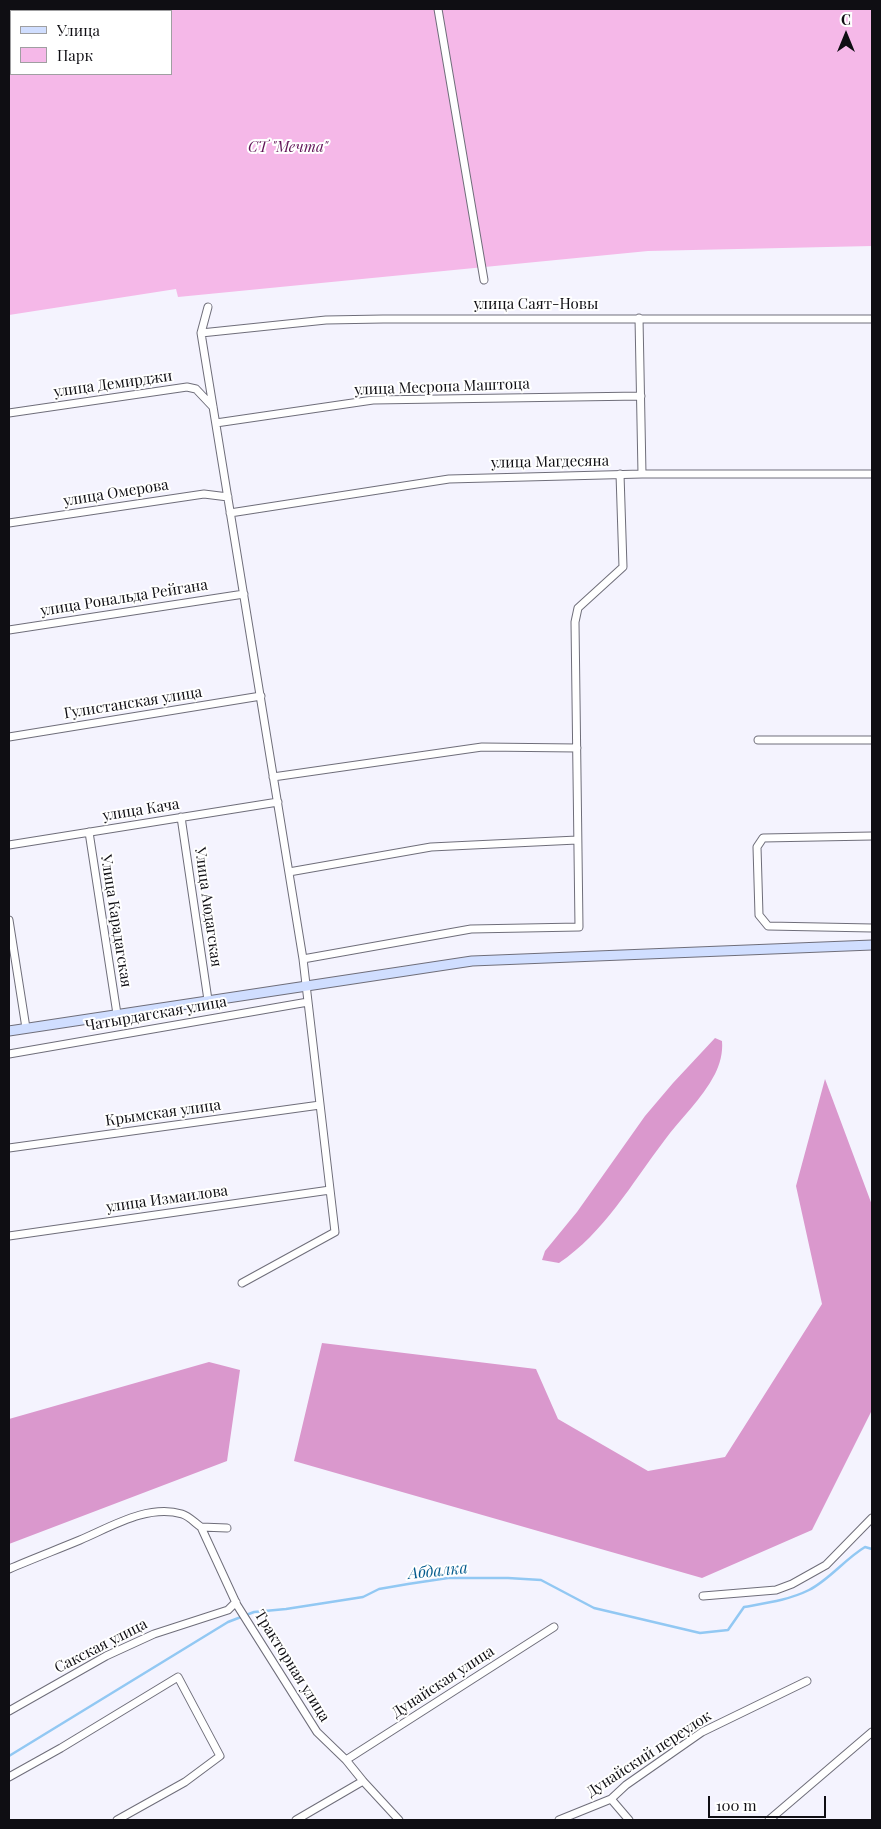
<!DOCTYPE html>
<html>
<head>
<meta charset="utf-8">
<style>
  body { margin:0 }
  #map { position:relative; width:881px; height:1829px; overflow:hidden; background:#f4f3fe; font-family:"Playfair Display",serif }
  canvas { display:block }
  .frame { position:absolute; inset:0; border:10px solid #0f0e13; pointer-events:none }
  .legend { position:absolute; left:10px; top:10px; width:162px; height:65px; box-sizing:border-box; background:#fff; border:1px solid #9f9fa1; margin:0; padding:6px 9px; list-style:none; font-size:15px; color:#0f0e13 }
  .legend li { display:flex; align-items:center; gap:10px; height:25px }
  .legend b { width:25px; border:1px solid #9f9fa1 }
  .north { position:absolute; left:821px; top:10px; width:50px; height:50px; -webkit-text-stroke:4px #fff; paint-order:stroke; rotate:0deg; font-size:14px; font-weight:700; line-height:20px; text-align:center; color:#0f0e13 }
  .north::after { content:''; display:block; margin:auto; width:18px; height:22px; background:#0f0e13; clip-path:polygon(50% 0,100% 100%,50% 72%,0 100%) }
  .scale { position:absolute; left:708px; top:1796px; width:118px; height:22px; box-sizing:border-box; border:2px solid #0f0e13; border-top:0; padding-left:6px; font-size:15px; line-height:18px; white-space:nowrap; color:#0f0e13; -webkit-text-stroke:4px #fff; paint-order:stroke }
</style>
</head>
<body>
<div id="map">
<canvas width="881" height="1829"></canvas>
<div class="frame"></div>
<ul class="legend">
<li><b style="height:6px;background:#d0deff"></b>Улица</li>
<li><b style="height:14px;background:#f5b8e8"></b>Парк</li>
</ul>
<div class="north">С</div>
<div class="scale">100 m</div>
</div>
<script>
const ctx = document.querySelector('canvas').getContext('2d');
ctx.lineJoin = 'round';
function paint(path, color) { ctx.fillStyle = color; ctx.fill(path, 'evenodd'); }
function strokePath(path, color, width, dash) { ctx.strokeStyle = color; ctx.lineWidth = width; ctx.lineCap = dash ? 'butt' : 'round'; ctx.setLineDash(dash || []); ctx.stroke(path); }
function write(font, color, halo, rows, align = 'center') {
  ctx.font = font + ' "Playfair Display",serif'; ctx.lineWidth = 4; ctx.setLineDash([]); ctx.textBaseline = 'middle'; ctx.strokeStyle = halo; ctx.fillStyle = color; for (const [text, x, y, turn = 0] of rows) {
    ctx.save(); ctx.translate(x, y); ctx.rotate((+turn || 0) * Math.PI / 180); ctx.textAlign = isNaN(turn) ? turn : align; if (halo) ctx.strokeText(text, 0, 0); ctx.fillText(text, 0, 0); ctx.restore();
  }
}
paint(new Path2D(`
  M9 9H872V246L648 251 178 297 176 289 9 315ZM11 11H171V74H11Z`), '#f5b8e8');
paint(new Path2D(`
  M715 1038 722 1041C723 1053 720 1064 715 1074 702 1099 680 1119 664 1141 632 1183 604 1233 559 1263L542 1260 545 1251 577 1212 645 1116 673 1083Z
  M825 1079 872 1205V1410L812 1530 702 1578 294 1461 322 1343 536 1369 558 1419 648 1471 725 1457 822 1304 796 1186Z
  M209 1362 240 1370 227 1461 9 1544V1419Z`), '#da98cd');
strokePath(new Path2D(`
  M9 1756 228 1622 254 1612 286 1609 363 1597 379 1589 408 1584 448 1578H508L541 1580 594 1608 645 1620 700 1633 728 1630 744 1607C766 1603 789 1600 809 1590 829 1580 845 1559 865 1547L872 1549`), '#92c8f3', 2.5);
const minor = new Path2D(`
  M438 9 484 280
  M208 307 201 333 303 959 335 1232 242 1283
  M639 318 642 474
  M201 333 326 320 383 319H872
  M9 413 187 387 196 389 213 407
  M216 423 373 400 641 396
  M230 513 449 479 642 474H872
  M9 523 204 494 228 497
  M9 630 244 594
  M9 737 261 696
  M758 740H872
  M273 777 482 747 577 748
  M181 817 208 1000
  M89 832 117 1014
  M872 836 763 838 757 847 759 915 768 926 872 928
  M9 845 278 802
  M289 872 431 847 577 840
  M9 920 26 1028
  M303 959 471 929 579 927 575 622 578 608 623 567 620 474
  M9 1054 308 1002
  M9 1148 320 1105
  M9 1236 330 1190
  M201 1527 227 1528
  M9 1569C32 1559 56 1550 80 1540 111 1527 147 1504 182 1514 189 1516 195 1523 201 1527L237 1605 317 1732 346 1760 363 1781 399 1820
  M703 1596 776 1590 792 1584 826 1565 872 1518
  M9 1711 106 1656 154 1634 228 1610 236 1602
  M346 1760 554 1627
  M9 1777 61 1748 178 1677 220 1756 185 1782 117 1820
  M611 1799 629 1820
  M296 1820 363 1781
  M559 1820 611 1799 626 1785 702 1732 807 1681
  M769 1820 872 1732`);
const secondary = new Path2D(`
  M9 1031 472 961 872 945`);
strokePath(minor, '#6f6e7a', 9);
strokePath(secondary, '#6f6e7a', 11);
strokePath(minor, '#fff', 7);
strokePath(secondary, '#d0deff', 9);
write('italic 15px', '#601356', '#fff', [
  ["СТ \"Мечта\"",288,147]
]);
write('15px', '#0f0e13', '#fff', [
  ["улица Саят-Новы",536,304],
  ["улица Демирджи",113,384,-8],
  ["улица Месропа Маштоца",442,387,-2],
  ["улица Магдесяна",550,462,-1],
  ["улица Омерова",116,493,-9],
  ["улица Рональда Рейгана",124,598,-9],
  ["Гулистанская улица",133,703,-9],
  ["улица Кача",141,810,-9],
  ["Улица Аюдагская",208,907,82],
  ["Улица Карадагская",116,921,81],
  ["Чатырдагская улица",156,1014,-10],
  ["Крымская улица",163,1113,-8],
  ["улица Измаилова",167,1199,-8],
  ["Сакская улица",101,1646,-27],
  ["Тракторная улица",292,1666,58],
  ["Дунайская улица",443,1682,-33],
  ["Дунайский переулок",649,1754,-33]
]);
write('italic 16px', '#065c8d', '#fff', [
  ["Абдалка",438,1571,-6]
]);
</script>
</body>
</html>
